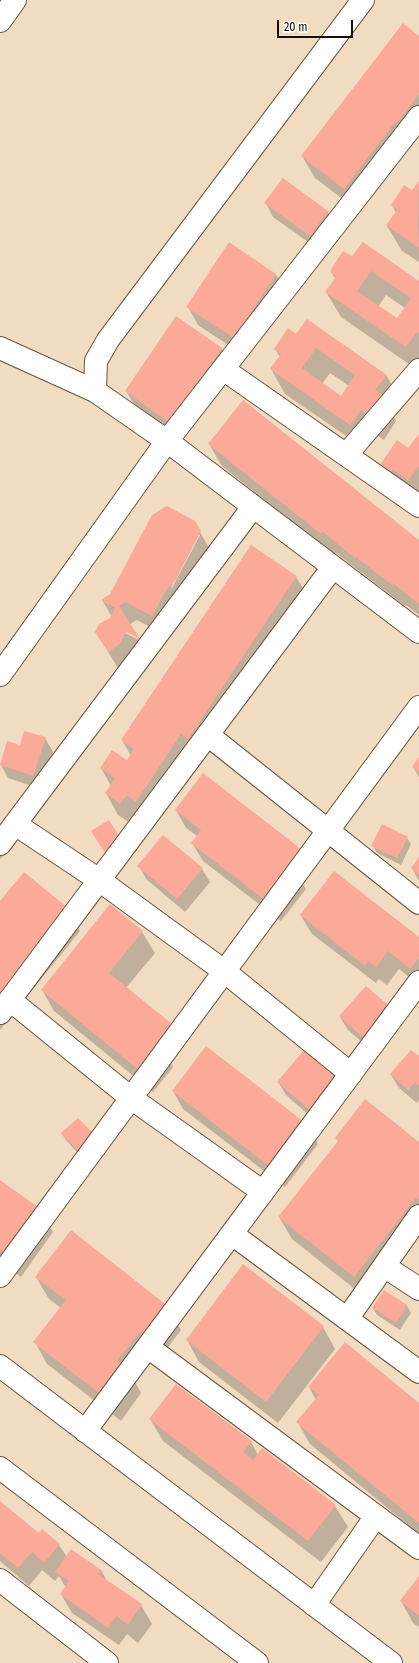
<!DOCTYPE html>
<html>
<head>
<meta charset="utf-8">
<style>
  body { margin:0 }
  #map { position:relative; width:419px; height:1663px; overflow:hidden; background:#f1dbc1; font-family:"Fira Sans Condensed",sans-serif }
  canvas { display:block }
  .scale { position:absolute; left:277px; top:20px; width:76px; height:18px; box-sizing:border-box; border:2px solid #170f06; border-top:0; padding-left:5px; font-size:12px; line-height:14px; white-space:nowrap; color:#170f06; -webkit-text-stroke:3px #fff; paint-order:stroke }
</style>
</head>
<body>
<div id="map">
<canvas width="419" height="1663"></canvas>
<div class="scale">20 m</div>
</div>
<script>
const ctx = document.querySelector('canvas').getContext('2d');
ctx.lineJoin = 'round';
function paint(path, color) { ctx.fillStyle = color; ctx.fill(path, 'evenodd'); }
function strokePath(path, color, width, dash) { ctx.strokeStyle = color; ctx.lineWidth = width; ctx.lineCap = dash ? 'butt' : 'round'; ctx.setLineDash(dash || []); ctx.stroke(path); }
paint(new Path2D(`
  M419 37V132L357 210 315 178 302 156Z
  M419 183V262L402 251 387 226 396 213 392 205 413 192Z
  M266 203 327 211 335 225 318 249 273 217Z
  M229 244 276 275 286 293 245 356 198 325 188 307Z
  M352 258 419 282V371L341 317 326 292 336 280 331 272ZM386 295 405 308 397 320 378 307Z
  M296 335 386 375 401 400 392 412 396 421 384 440 376 434 365 449 285 394 271 369 280 357 275 349ZM330 373 349 386 341 397 322 384Z
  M221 348 232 367 181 440 137 409 126 391Z
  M419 435V502L379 468 409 450Z
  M209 444 419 542V615L406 605 405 606 336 553 333 555 222 466Z
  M194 522 211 551 163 634 137 620 122 629 121 631 139 640 148 656 119 670 107 650 112 617 102 600 111 595ZM198 535H200L172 588 171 587Z
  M296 577 309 598 133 825 118 815 106 793 111 786 101 768 127 762 131 756 122 740Z
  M45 738 53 752 41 789 8 778 1 765 21 746Z
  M419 759V777L413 767Z
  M176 810 300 850 301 881 306 889 281 921 203 861 192 843 197 836 186 828Z
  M0 826 13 848 0 859Z
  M407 838 411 844 401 865 377 853 373 846Z
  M419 859V881L412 868Z
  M139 866 202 869 210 882 185 912 146 879Z
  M0 903 68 909 80 931 0 1030Z
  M301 916 419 938V985L399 969 387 985 379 979 376 983 312 934Z
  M142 932 155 953 126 988 171 1025 183 1046 171 1063 173 1067 153 1092 54 1011 42 990Z
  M366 987 375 1053 348 1030 340 1017Z
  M305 1051 320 1125 286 1095 278 1082Z
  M419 1058V1100L417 1103 399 1088 391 1075Z
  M173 1091 307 1125 318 1144 285 1187 183 1109Z
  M62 1134 94 1136 82 1158 66 1140Z
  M336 1138 419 1143V1231L366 1298 292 1239 279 1217 338 1142Z
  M0 1181 41 1211 53 1232 21 1277 0 1261Z
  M36 1277 169 1308 181 1330 159 1359 152 1354 133 1378 141 1393 121 1421 47 1364 35 1342 61 1308 49 1299Z
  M385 1291 407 1306 411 1313 400 1330 377 1315 373 1308Z
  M323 1327 335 1349 278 1423 199 1362 187 1340Z
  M309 1387 419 1404V1534L310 1444 298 1423 316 1400Z
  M150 1419 251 1442 258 1455 335 1506 348 1527 321 1562 163 1441Z
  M0 1502 39 1535 59 1545 67 1557 101 1570 107 1581 141 1605 152 1624 138 1643 127 1634 119 1645 72 1613 61 1594 66 1588 59 1576 55 1581 42 1570 29 1586 0 1561Z
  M419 1577V1627L413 1623 401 1601Z`), '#0003');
paint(new Path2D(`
  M403 23 419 36V94L397 123 395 122 344 189 301 156Z
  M283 178 328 211 310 236 264 203Z
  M419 181 418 225 419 248 386 225 397 210 391 205 404 185 412 190Z
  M229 242 276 274 234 338 186 307Z
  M363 242 419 281V334L417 332 406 347 325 292 336 277 330 271 343 251 352 256ZM371 271 411 298 397 318 357 291Z
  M176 316 222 348 170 423 125 391Z
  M307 319 387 375 375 390 383 395 369 415 361 410 350 425 270 369 281 354 274 349 288 328 296 334ZM316 348 355 375 341 396 302 368Z
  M243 400 419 540V604L394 584 392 585 356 557 355 558 323 532 321 534 208 444Z
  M419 434V466L408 481 393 469 388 476 378 468 397 440 408 448Z
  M167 506 195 521 201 531 174 583 168 587 152 616 126 602 119 606 140 639 126 632 120 644 108 652 95 632 99 624 110 618 115 608 101 600 110 594 152 515Z
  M251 545 297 576 188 739 181 734 136 802 127 795 120 804 105 793 115 778 100 768 112 750 127 760 134 749 121 740Z
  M24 731 46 737 33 776 0 765 7 741 20 745Z
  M419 757V772L412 767Z
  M203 773 301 849 289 864 296 870 270 904 191 843 201 830 175 810Z
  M109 820 123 842 105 853 91 831Z
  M382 824 408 837 397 858 371 846Z
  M163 835 203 868 177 899 137 866Z
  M419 857V875L411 868Z
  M334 871 419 937V958L410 969 388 951 376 967 368 961 365 966 300 915Z
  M24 872 68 908 0 993V901Z
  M110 904 143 931 109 973 172 1024 158 1042 161 1045 140 1071 41 990Z
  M366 986 394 1010 367 1041 339 1016Z
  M206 1046 308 1125 274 1170 172 1091Z
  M305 1049 339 1079 312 1112 277 1082Z
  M411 1050 419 1056V1086L415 1082 408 1090 390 1074Z
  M365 1099 419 1142V1199L416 1198 354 1277 278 1217 338 1141 335 1138Z
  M78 1118 95 1135 78 1151 61 1133Z
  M0 1180 42 1210 9 1255 0 1249Z
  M71 1230 169 1307 146 1338 139 1333 117 1361 130 1371 108 1400 33 1342 66 1300 35 1277Z
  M243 1264 324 1326 266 1402 186 1340Z
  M384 1290 407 1305 396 1323 372 1308Z
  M345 1342 419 1403V1523L296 1422 319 1395 308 1387Z
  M176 1384 252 1441 243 1452 253 1460 262 1448 336 1505 308 1541 149 1419Z
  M0 1501 39 1533 42 1529 60 1544 44 1563 32 1552 18 1568 0 1553Z
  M71 1549 101 1570 98 1574 142 1604 128 1625 116 1616 108 1628 60 1594 69 1581 55 1572Z
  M419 1576V1616L400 1601Z`), '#fba999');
const minor = new Path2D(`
  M0 348 95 391 167 441 419 632
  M223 369 419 506
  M95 391 96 361 108 340 363 0
  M346 455 419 370
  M0 675 167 441 419 117
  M208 735 419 903
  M15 824 99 880 224 971 351 1074
  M0 844 253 507
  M10 1000 131 1098 263 1192
  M0 1013 333 567
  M232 1234 419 1372
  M384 1266 419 1289
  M0 1276 419 707
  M347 1319 419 1216
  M148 1347 419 1548
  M85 1431 419 982
  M0 1580 107 1663
  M314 1605 376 1516`);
const tertiary = new Path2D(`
  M0 21 15 0
  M0 1366 391 1663
  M0 1468 257 1663`);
strokePath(minor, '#695640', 24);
strokePath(tertiary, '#695640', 24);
strokePath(minor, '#fff', 22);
strokePath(tertiary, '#fff', 22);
</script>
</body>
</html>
